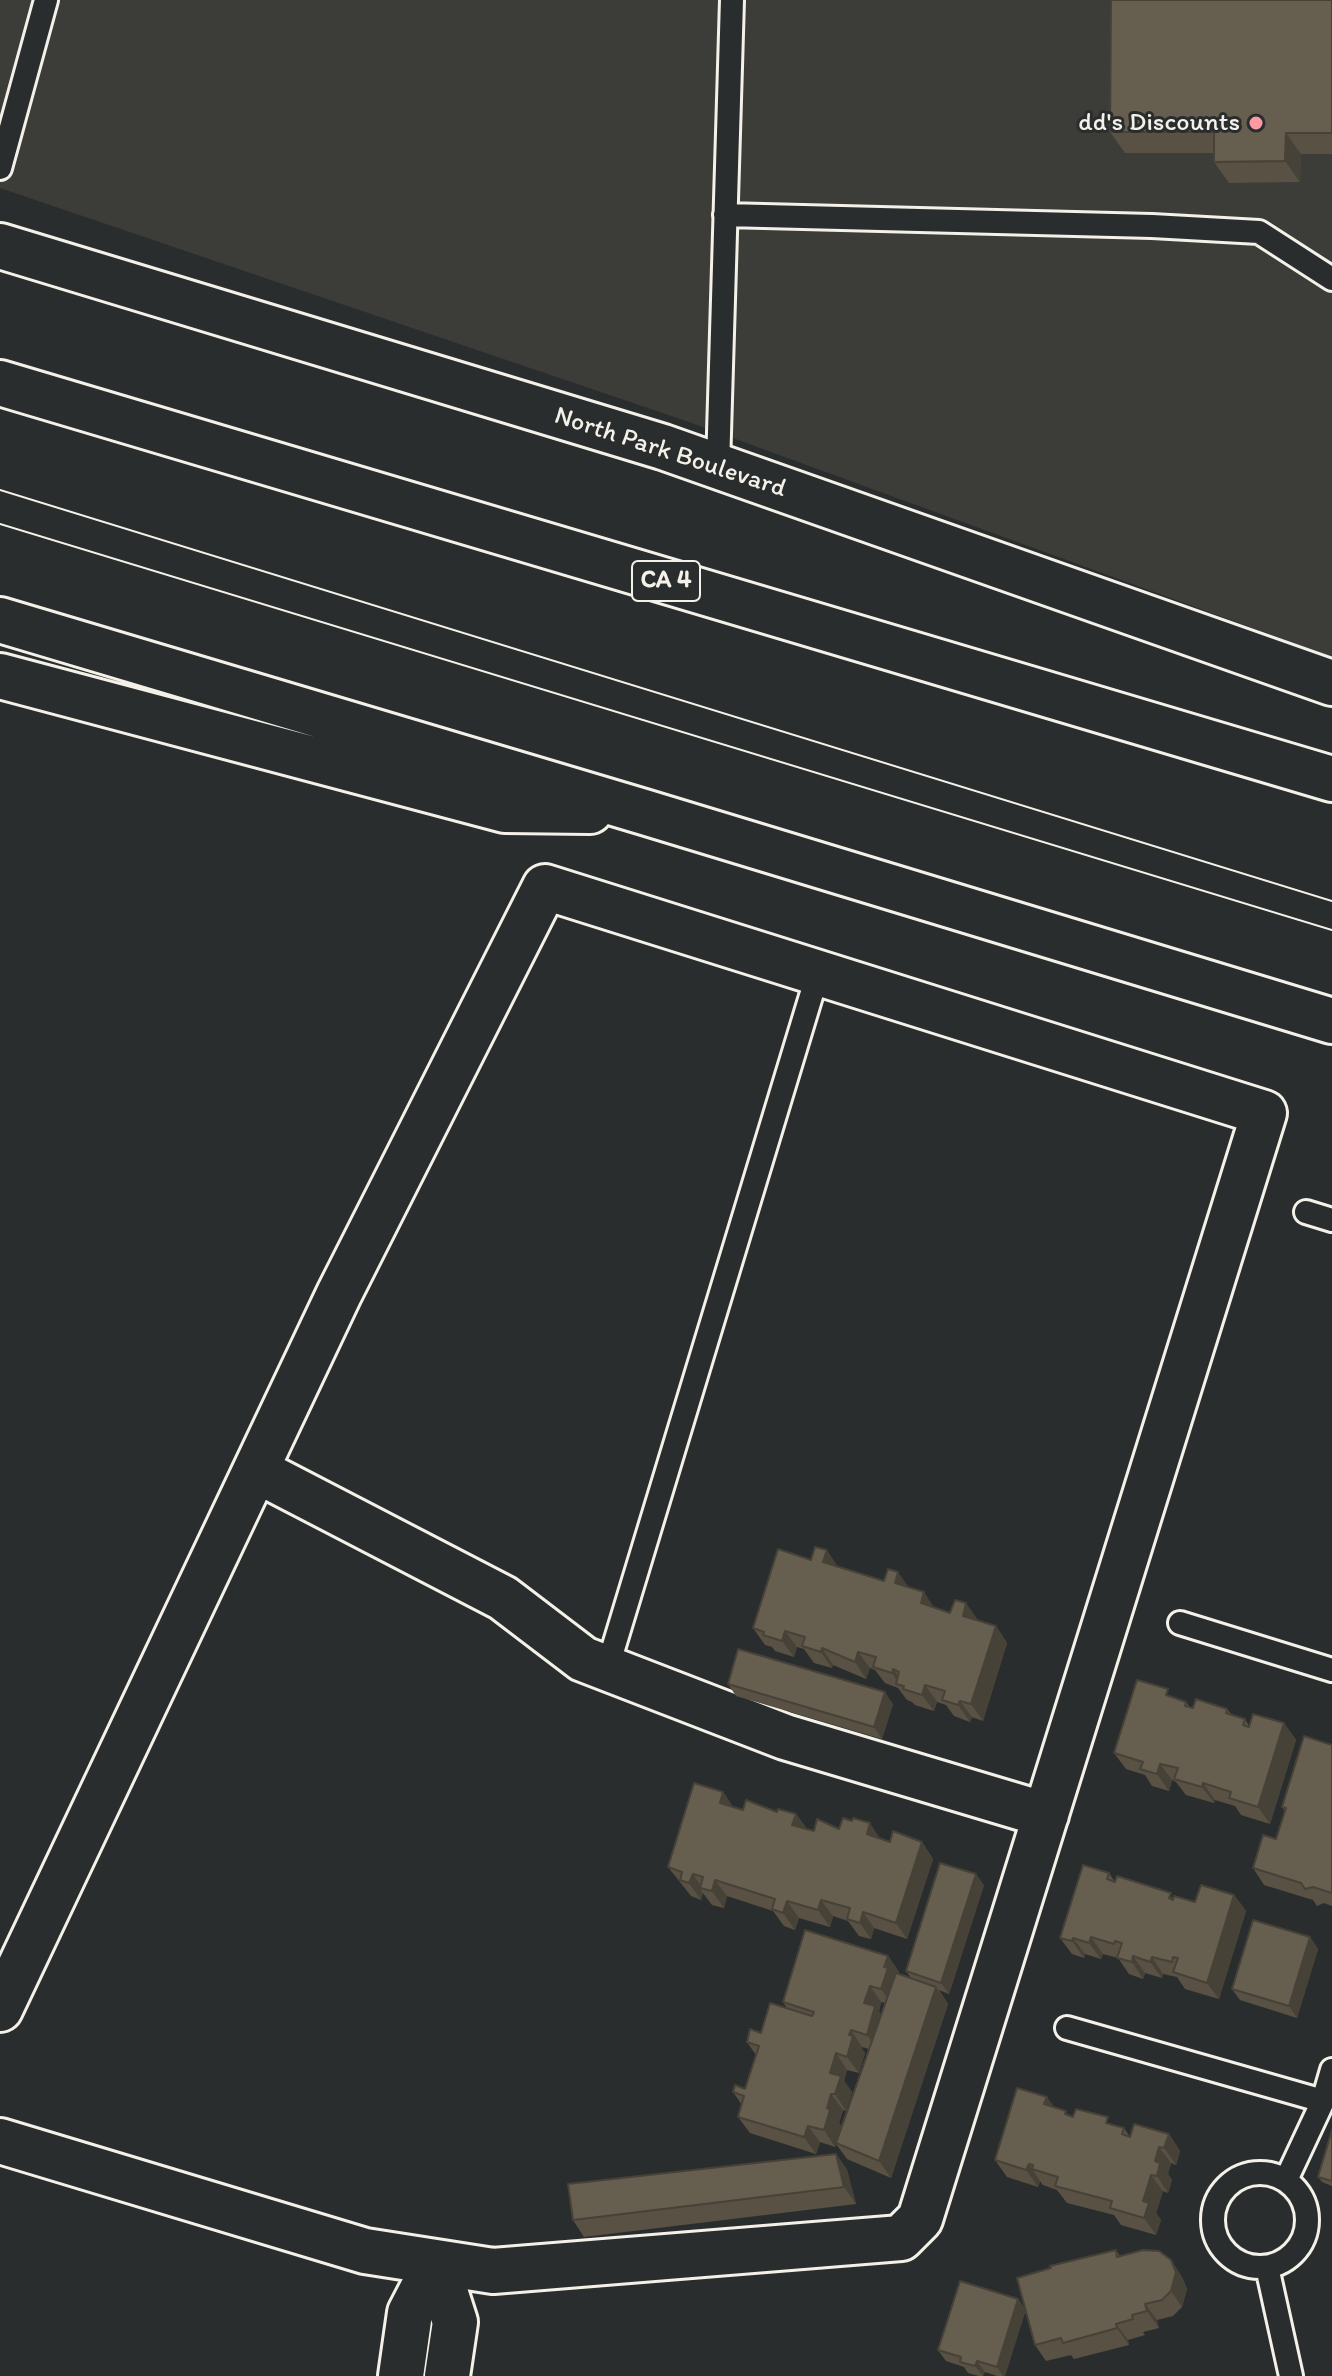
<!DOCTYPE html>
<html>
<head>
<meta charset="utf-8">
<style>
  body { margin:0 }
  canvas { display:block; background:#2a2d2e }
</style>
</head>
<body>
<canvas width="1332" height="2376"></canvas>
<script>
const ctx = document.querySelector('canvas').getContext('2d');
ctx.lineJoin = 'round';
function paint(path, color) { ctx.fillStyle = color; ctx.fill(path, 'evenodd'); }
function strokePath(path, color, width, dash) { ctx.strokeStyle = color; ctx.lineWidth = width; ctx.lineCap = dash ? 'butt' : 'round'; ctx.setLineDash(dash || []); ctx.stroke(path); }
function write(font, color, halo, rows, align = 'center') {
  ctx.font = font + ' Itim,sans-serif'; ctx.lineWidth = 6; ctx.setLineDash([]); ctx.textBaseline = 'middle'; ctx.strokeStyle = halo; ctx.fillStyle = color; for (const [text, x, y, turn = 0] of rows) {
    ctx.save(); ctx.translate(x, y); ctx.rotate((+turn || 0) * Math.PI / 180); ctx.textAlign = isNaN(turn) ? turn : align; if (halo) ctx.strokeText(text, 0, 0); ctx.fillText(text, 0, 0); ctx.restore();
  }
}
paint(new Path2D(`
  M0 0H1332V657L689 422 0 188Z`), '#3c3c38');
const lane = new Path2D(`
  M0 168 46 0
  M725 215 1152 226 1259 232 1332 279
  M718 466 732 0
  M1306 1212 1332 1220
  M1180 1623 1332 1670
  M607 1669 818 973
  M1067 2028 1323 2101 1332 2070
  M1213 2220a47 47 0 1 1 94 0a47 47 0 1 1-94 0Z
  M1286 2180 1323 2101
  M1267 2267 1291 2376`);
const street = new Path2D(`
  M0 246 663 447 1332 683
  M256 1470 503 1598 583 1659 785 1737 1046 1815
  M0 2009 339 1294 545 887 1264 1113 920 2219 901 2238 493 2271 365 2251 0 2141
  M401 2376 410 2313 436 2263 455 2322 447 2376`);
const highway = new Path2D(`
  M0 383 1332 779
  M0 620 644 812 1332 1021
  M0 676 505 810 590 811`);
strokePath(lane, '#f4f1e8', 28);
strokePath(street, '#f4f1e8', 50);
strokePath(highway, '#f4f1e8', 50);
strokePath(lane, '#2a2d2e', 22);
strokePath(street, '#2a2d2e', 44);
strokePath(highway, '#2a2d2e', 44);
strokePath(new Path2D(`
  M0 490 1332 901
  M0 524 1332 930`), '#f4f1e8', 2);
paint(new Path2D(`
  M1332 0V154H1301L1300 182 1229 183 1214 162V153H1125L1110 132Z
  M811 1560 909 1587 935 1608 978 1620V1621L996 1626 1007 1643 983 1721 972 1717 970 1722 954 1716 946 1705 937 1702 934 1711 915 1705 912 1702 907 1700 898 1688 885 1683 875 1670 870 1668 866 1679 833 1665 832 1668 814 1663 804 1649 797 1647 794 1657 775 1651 772 1647 765 1645 753 1628Z
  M728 1684 893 1704 882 1739 736 1696Z
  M1174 1698 1186 1702 1190 1707 1193 1708 1227 1709 1232 1715 1245 1719 1249 1726 1284 1723 1296 1740 1270 1824 1241 1815 1235 1806 1215 1800 1214 1803 1186 1795 1176 1782 1172 1780 1169 1791 1152 1786 1145 1775 1126 1769 1114 1753Z
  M1332 1745V1906L1324 1903 1317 1906 1313 1900 1264 1885 1253 1868 1276 1839 1285 1811 1282 1807Z
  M723 1792 733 1807 743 1810 796 1814 807 1829 814 1831 839 1829 890 1842H922L933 1859 907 1939 874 1928 871 1939 859 1936 848 1921 833 1916 830 1927 799 1918 795 1930 784 1926 773 1911 727 1896 724 1908 712 1905 703 1893 701 1900 691 1896 668 1867Z
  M1109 1873 1115 1882 1174 1898 1195 1902 1234 1895 1246 1911 1219 1999 1185 1989 1177 1977 1163 1974 1162 1978 1145 1973 1143 1979 1129 1974 1118 1958 1103 1954 1101 1959 1085 1954 1084 1958 1072 1954 1060 1938Z
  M984 1885 949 1994 939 1990 948 2004 891 2178 847 2159 836 2144 835 2147 820 2142 816 2154 750 2133 738 2117 742 2105 733 2092 745 2089 756 2055 747 2042 761 2033 787 2008 783 2002 888 1956 899 1972V1974L911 1978 906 1971ZM881 2002 885 2003 881 2015 879 2011ZM862 2047 869 2049 841 2126 839 2123 843 2110 846 2111 852 2092 844 2081 847 2070 859 2073 865 2053 862 2049Z
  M1310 1937 1318 1949 1297 2018 1240 2000 1232 1989Z
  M1054 2108 1069 2115 1124 2128 1130 2137 1169 2134 1180 2151 1176 2165 1171 2163 1168 2174 1172 2180 1168 2193 1163 2191 1156 2213 1161 2220 1156 2235 1121 2225 1114 2215 1067 2203 1057 2190 1043 2185 1040 2181 1038 2187 1007 2177 995 2160Z
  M1332 2130V2186L1322 2182 1318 2177Z
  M836 2154 847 2170 856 2204 584 2237 573 2220Z
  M1116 2250 1120 2256 1171 2260 1182 2277 1187 2289 1182 2307 1173 2316 1157 2320 1159 2328 1143 2332 1145 2335 1128 2340 1129 2345 1074 2359 1071 2355 1046 2361 1035 2345 1025 2311 1005 2376H997L985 2372 983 2376H979L968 2373 964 2367 946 2361 938 2350 1018 2299 1025 2309Z`), '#585144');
paint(new Path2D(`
  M1286 133 1301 154 1300 182 1285 161Z
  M827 1550 838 1567 823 1562Z
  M898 1572 910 1589 895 1583Z
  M924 1592 935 1609 921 1603Z
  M966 1603 978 1620 974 1633 963 1616Z
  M996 1626 1007 1643 983 1721 971 1704Z
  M785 1631 797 1647 794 1657 782 1641Z
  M822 1648 833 1665 832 1668 821 1652Z
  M858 1652 870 1668 866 1679 855 1662Z
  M893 1669 905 1686 900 1685 892 1673Z
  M925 1685 937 1702 934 1711 922 1695Z
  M885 1692 893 1704 882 1739 874 1727Z
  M960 1701 972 1717 970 1722 958 1705Z
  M1284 1723 1296 1740 1270 1824 1258 1807Z
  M1160 1764 1172 1780 1169 1791 1157 1774Z
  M1203 1783 1215 1800 1214 1803 1202 1787Z
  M723 1792 734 1809 720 1803Z
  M796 1814 808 1831 792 1825Z
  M870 1823 881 1840 867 1834Z
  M922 1842 933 1859 907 1939 896 1923Z
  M693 1874 703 1889 700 1888 703 1893 701 1900 689 1883Z
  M976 1874 984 1885 949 1994 941 1983Z
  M715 1880 727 1896 724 1908 712 1891Z
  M1234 1895 1246 1911 1219 1999 1207 1983Z
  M821 1900 833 1916 830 1927 818 1910Z
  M787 1901 799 1918 795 1930 783 1913Z
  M863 1912 874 1928 871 1939 860 1923Z
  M1091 1937 1103 1954 1101 1959 1089 1943Z
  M1310 1937 1318 1949 1297 2018 1289 2006Z
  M1073 1938 1085 1954 1084 1958 1072 1941Z
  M888 1956 899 1972 893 2006 881 1989Z
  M1133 1956 1145 1973 1143 1979 1132 1962Z
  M1152 1957 1163 1974 1162 1978 1150 1962Z
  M870 1986 881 2002 879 2011 887 2023 878 2051 867 2035 864 2003Z
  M936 1987 948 2004 891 2178 879 2161Z
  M851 2030 862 2047V2049L865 2053 859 2073 847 2057Z
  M836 2053 847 2070 844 2081 852 2092 846 2111 835 2094 830 2073Z
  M831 2094 843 2110 839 2123 841 2126 835 2147 824 2130 827 2108Z
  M1047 2097 1059 2114 1044 2104Z
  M808 2126 820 2142 816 2154 804 2137Z
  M1169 2134 1180 2151 1176 2165 1164 2148Z
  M1159 2147 1171 2163 1168 2174 1172 2180 1168 2193 1157 2176 1155 2161Z
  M836 2154 847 2170 856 2204 844 2187Z
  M1029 2164 1040 2181 1038 2187 1026 2170Z
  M1151 2175 1163 2191 1156 2213 1161 2220 1156 2235 1144 2218 1143 2201Z
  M1171 2260 1182 2277 1187 2289 1182 2307 1171 2291Z
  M1018 2299 1026 2310 1005 2376H1003L997 2367Z
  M1145 2304 1157 2320 1159 2328 1147 2311Z
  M1116 2324 1128 2340 1129 2345 1117 2328Z
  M977 2361 985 2372 983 2376 975 2366Z`), '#474237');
const building = new Path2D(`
  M1111 0H1332V133H1286L1285 161 1214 162V132H1110Z
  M815 1547 827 1550 823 1562 884 1581 888 1569 898 1572 895 1583 924 1592 921 1603 950 1613 955 1600 966 1603 963 1616 996 1626 971 1704 960 1701 958 1705 942 1700 945 1691 925 1685 922 1695 903 1689 904 1686 896 1684 899 1672 893 1669 892 1673 873 1667 876 1657 858 1652 855 1662 822 1648 821 1652 802 1646 805 1637 785 1631 782 1641 763 1635 764 1632 753 1628 778 1549 811 1560Z
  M738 1649 885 1692 874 1727 728 1684Z
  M1137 1680 1168 1689 1166 1695 1186 1702 1185 1706 1193 1708 1196 1699 1227 1709 1226 1713 1245 1719 1243 1725 1249 1727 1253 1714 1284 1723 1258 1807 1229 1798 1231 1792 1203 1783 1202 1787 1174 1779 1178 1768 1160 1764 1157 1774 1140 1769 1143 1762 1114 1753Z
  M1304 1736 1332 1745V1893L1313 1887 1305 1889 1301 1883 1253 1868 1263 1835 1276 1839 1286 1808 1282 1807Z
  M694 1783 723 1792 720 1803 743 1810 746 1800 777 1812 778 1809 796 1814 792 1825 814 1831 817 1819 839 1829 843 1818 852 1821 853 1818 870 1823 867 1834 890 1842 893 1831 922 1842 896 1923 863 1912 860 1923 847 1919 850 1908 821 1900 818 1910 787 1901 783 1913 772 1909 775 1899 715 1880 712 1891 700 1888 703 1877 693 1874 689 1883 680 1880 682 1872 668 1867Z
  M940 1863 976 1874 941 1983 906 1971Z
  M1083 1865 1109 1873 1107 1879 1115 1882 1117 1876 1171 1893 1169 1898 1173 1900 1174 1896 1195 1902 1201 1885 1234 1895 1207 1983 1173 1972 1178 1958 1173 1957 1172 1962 1152 1957 1150 1962 1133 1956 1132 1962 1117 1958 1122 1943 1115 1941 1114 1944 1091 1937 1089 1943 1073 1938 1072 1941 1060 1938Z
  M1253 1920 1310 1937 1289 2006 1232 1989Z
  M805 1930 888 1956 884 1967 888 1968 881 1989 870 1986 864 2003 875 2006 867 2035 851 2030 849 2035 853 2036 847 2057 836 2053 830 2073 841 2076 835 2094H831L827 2108 830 2110 824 2130 808 2126 804 2137 738 2117 744 2096 733 2092 735 2085 745 2089 759 2046 747 2042 750 2029 761 2033 770 2003 812 2016 814 2012 783 2002Z
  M896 1973 936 1987 879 2161 836 2143Z
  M1017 2088 1047 2097 1044 2104 1066 2111 1065 2114 1073 2117 1076 2109 1108 2117 1106 2123 1124 2128 1122 2134 1130 2137 1134 2124 1169 2134 1164 2148 1159 2147 1155 2161 1160 2163 1157 2176 1151 2175 1143 2201 1149 2203 1144 2218 1110 2208 1112 2201 1055 2186 1058 2177 1032 2169 1033 2165 1029 2164 1026 2170 995 2160Z
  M1332 2130V2181L1318 2177Z
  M836 2154 844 2187 573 2220 568 2184Z
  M1116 2250 1117 2257 1143 2250 1159 2251 1171 2260 1176 2272 1171 2291 1162 2300 1145 2304 1147 2311 1132 2315 1133 2319 1116 2324 1117 2328 1063 2343 1061 2338 1035 2345 1017 2278 1051 2268 1050 2266Z
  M960 2281 1018 2299 997 2367 977 2361 975 2366 960 2362 961 2357 938 2350Z`);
paint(building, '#665e4f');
strokePath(building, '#474237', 2);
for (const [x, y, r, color] of [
  [1256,123,8,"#ff9aa2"]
]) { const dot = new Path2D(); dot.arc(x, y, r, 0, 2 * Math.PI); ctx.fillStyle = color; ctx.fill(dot); strokePath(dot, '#2a2d2e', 3); }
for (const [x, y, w] of [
  [666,581,68]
]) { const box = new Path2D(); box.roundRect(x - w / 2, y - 20, w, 40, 6); ctx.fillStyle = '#2a2d2e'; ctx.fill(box); strokePath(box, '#f4f1e8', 2); }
write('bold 24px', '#f4f1e8', null, [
  ["CA 4",666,581]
]);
write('26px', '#f4f1e8', '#2a2d2e', [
  ["dd's Discounts",1240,123]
], 'right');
write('26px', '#f4f1e8', '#2a2d2e', [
  ["North Park Boulevard",670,453,18]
]);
</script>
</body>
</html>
